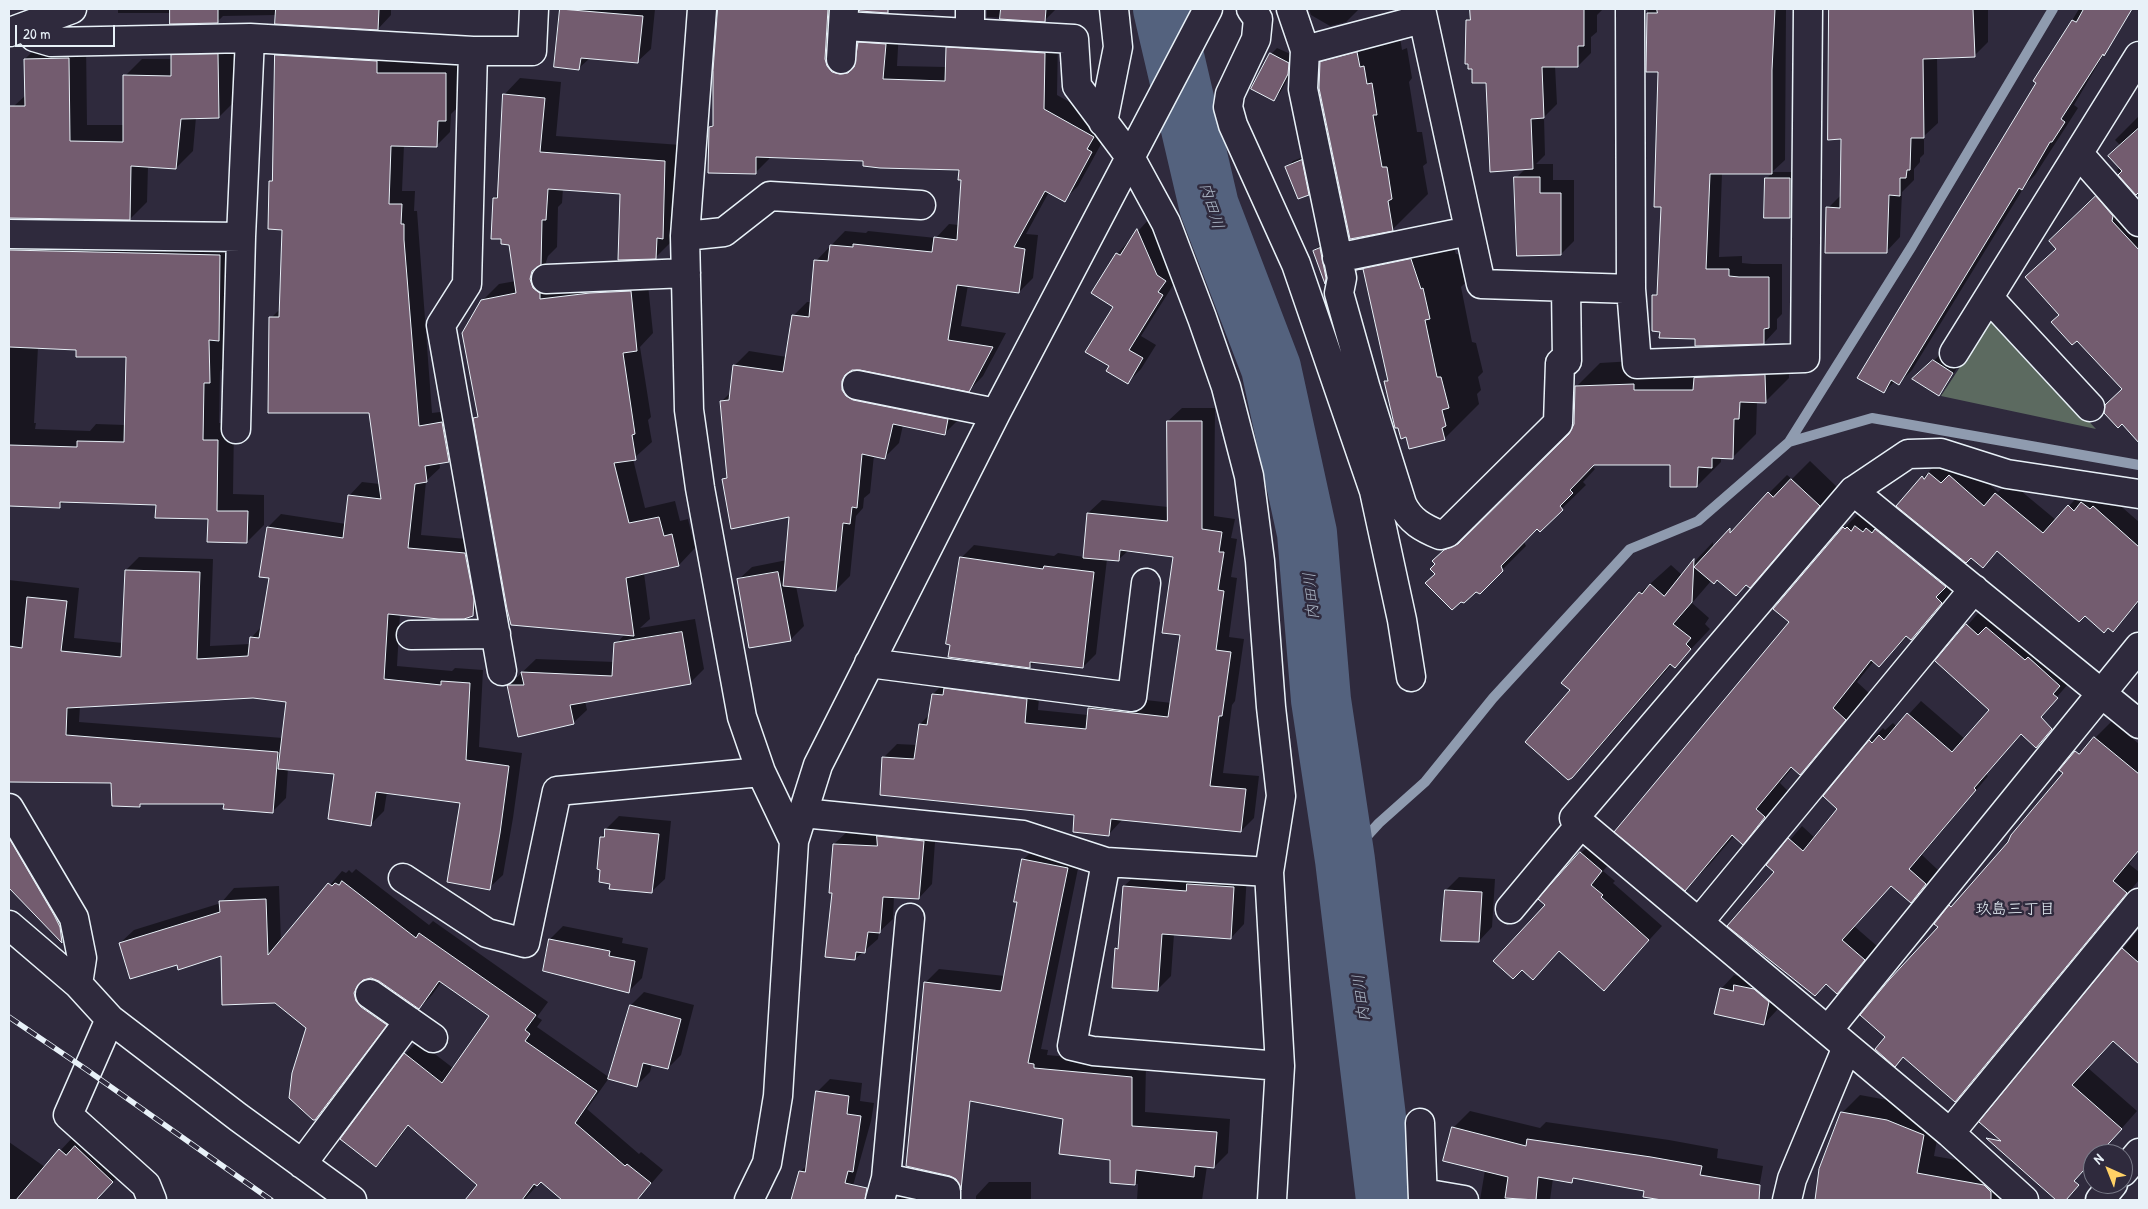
<!DOCTYPE html>
<html>
<head>
<meta charset="utf-8">
<style>
  body { margin:0 }
  #map { position:relative; width:2148px; height:1209px; overflow:hidden; background:#2f2a3d; font-family:"Patrick Hand",sans-serif }
  canvas { display:block }
  .frame { position:absolute; inset:0; border:10px solid #e8f1f8; pointer-events:none }
  .north { position:absolute; left:2083px; top:1144px; width:50px; height:50px; box-sizing:border-box; background:#2f2a3d; border:1px solid #797a88; border-radius:50%; rotate:316deg; font-size:14px; font-weight:700; line-height:20px; text-align:center; color:#e8f1f8 }
  .north::after { content:''; display:block; margin:auto; width:18px; height:22px; background:#ffd166; clip-path:polygon(50% 0,100% 100%,50% 72%,0 100%) }
  .scale { position:absolute; left:15px; top:25px; width:100px; height:22px; box-sizing:border-box; border:2px solid #e8f1f8; border-top:0; padding-left:6px; font-size:15px; line-height:18px; white-space:nowrap; color:#e8f1f8; -webkit-text-stroke:4px #2f2a3d; paint-order:stroke }
</style>
</head>
<body>
<div id="map">
<canvas width="2148" height="1209"></canvas>
<div class="frame"></div>
<div class="north">N</div>
<div class="scale">20 m</div>
</div>
<script>
const ctx = document.querySelector('canvas').getContext('2d');
ctx.lineJoin = 'round';
function paint(path, color) { ctx.fillStyle = color; ctx.fill(path, 'evenodd'); }
function strokePath(path, color, width, dash) { ctx.strokeStyle = color; ctx.lineWidth = width; ctx.lineCap = dash ? 'butt' : 'round'; ctx.setLineDash(dash || []); ctx.stroke(path); }
function write(font, color, halo, rows, align = 'center') {
  ctx.font = font + ' "Patrick Hand","Klee One",sans-serif'; ctx.lineWidth = 5; ctx.setLineDash([]); ctx.textBaseline = 'middle'; ctx.strokeStyle = halo; ctx.fillStyle = color; for (const [text, x, y, turn = 0] of rows) {
    ctx.save(); ctx.translate(x, y); ctx.rotate((+turn || 0) * Math.PI / 180); ctx.textAlign = isNaN(turn) ? turn : align; if (halo) ctx.strokeText(text, 0, 0); ctx.fillText(text, 0, 0); ctx.restore();
  }
}
paint(new Path2D(`
  M1992 318 2096 429 1941 396Z`), '#5c6a60');
paint(new Path2D(`
  M118 9H391V15L378 29 277 15 223 16 217 22 171 13H118Z
  M561 9H655L651 49 637 62 590 58 579 68Z
  M720 9H841L854 61 858 60 859 43 873 29 899 30 897 66 946 67 947 48 961 34 1058 39 1057 95 1107 123 1105 137 1078 186 1064 200 1049 192 1026 234 1038 235 1033 278 1019 292 968 285 961 326 1006 333 983 376 969 390 855 369 856 375 962 406 958 420 944 434 903 425 899 443 885 457 874 455 870 493 864 498 863 508 856 516 850 576 836 590 796 586 804 626 790 640 738 580 752 567 787 560 791 516 723 480 728 475 721 402 731 392 735 365 749 351 787 357 793 316 807 302H811L816 261 845 231 866 233 868 231 936 238 949 224 959 225 962 179 960 169 864 159 769 156V159L755 173 710 127 714 123Z
  M860 9H936L933 11Z
  M987 9H1056L1045 20 987 17Z
  M1309 9H1359L1346 22 1330 26 1311 15Z
  M1472 9H1603L1597 15V32L1591 37V53L1578 66H1555L1557 104 1544 117 1545 155 1536 164H1553V180H1574V241L1561 254 1516 178 1525 169 1488 82 1474 68 1467 21 1472 16Z
  M1648 9H1786L1785 160 1772 172H1796V210L1789 217 1766 179 1772 173H1722L1719 257 1742 256V263L1752 264H1782V314L1777 319V329L1764 343 1696 338 1661 330 1654 296 1659 291 1662 206 1659 71H1647Z
  M1830 9H1988V42L1974 56 1937 57 1938 123 1924 136V154L1920 158V162L1914 169V180L1902 192 1900 237 1886 252 1828 208 1842 194 1843 138H1829Z
  M2079 9H2130L2074 105 2078 108 2035 175 2026 184 1912 370 1899 383 1895 381 1884 392 2038 83 2035 81Z
  M1357 27 1399 31 1402 50 1407 48 1412 78 1409 82 1417 132H1422L1427 163 1423 166 1428 194 1393 229 1351 238 1321 63Z
  M235 38 236 100 219 117H196L193 151 176 168 148 166 147 202 130 219 10 217 12 224 237 238 226 365 220 371 219 423H234L233 494 264 495V525L247 542 209 518 157 504 65 501 59 506 9 505V128L19 125 14 106 26 95 25 59 42 42H86L87 125H124L125 76 142 59H172V56L189 39ZM38 347 77 349 127 356 125 425 96 424 90 431 35 429 36 423H34Z
  M290 42 459 60V106L451 114 450 132 437 145H404L402 191H415L414 211H417L432 413 456 410 462 447 449 461 439 462 440 468 426 481 421 535 478 540 486 601 472 614H400L397 666 452 671 455 668 483 670 479 747 522 753 513 818 503 875 489 888 462 802 387 792 384 811 370 825 336 773 288 768 286 798 272 812 225 803H142L139 806 113 782 26 719 9 716V580L79 588 74 638 123 643 126 570 139 557 213 559 210 646 250 644 251 638 262 626 270 577 268 527 281 514 346 524 349 496 362 482 380 484 370 412 271 318 281 308 284 229 271 181 273 179 276 56ZM253 697 287 701 283 738 79 722 80 706Z
  M1277 48 1295 56 1294 67 1280 93 1274 99 1271 54Z
  M520 78 561 82 556 136 681 145 672 241 656 257 621 192 563 188 562 203 558 207 557 247 548 256 546 262 549 271 647 275 653 333 640 347 651 417 648 420 652 442 633 459 645 508 675 501 680 521 688 519 695 548 679 565 644 573 650 619 640 628 695 619 704 669 690 683 585 701 587 710 573 723 508 686 536 659 615 662 616 644 625 634 475 418 479 415 482 301 499 284 516 281 510 243 494 198 499 194 504 95Z
  M2139 116V197L2117 170 2120 167V145L2115 140Z
  M1308 155 1315 187 1308 194 1287 167 1293 161Z
  M2109 184 2139 218V431L2134 436 2124 388 2077 339 2061 315 2057 248 2063 228Z
  M1151 217 1178 267 1170 279 1175 282 1141 336 1156 345 1141 369 1128 382 1111 366 1117 254Z
  M1446 224 1456 254H1458L1465 283 1461 287 1472 342 1476 343 1483 372 1478 377 1481 390 1477 394 1479 404 1444 439 1407 436 1386 382 1389 378 1364 267 1359 269 1393 235Z
  M1326 243 1331 276 1325 282 1314 251 1320 245Z
  M1788 352 1789 378 1766 401H1757L1756 434 1732 458 1721 457V462L1697 486 1672 464 1595 463 1592 466 1595 469 1583 482 1586 485 1540 530 1537 528 1524 542 1526 546 1480 592 1436 574 1437 564 1434 561 1469 527 1483 521 1570 434 1575 424 1576 387 1600 363Z
  M1940 355 1958 366 1945 388 1939 394 1920 373Z
  M1182 408H1215L1214 516 1235 519 1231 538 1237 539 1231 577 1237 578 1229 637 1244 639 1235 701 1232 705 1223 773 1259 776 1254 818 1241 831 1123 819 1109 834 1076 814 884 757 897 744 917 745 920 724 930 714 933 694 946 681 1040 686 1038 710 1088 715 1089 708 1102 695 1172 703 1182 634 1174 556 1129 550 1118 560 1107 559 1096 654 1083 667 1035 661 1029 667 961 558 974 545 1054 556 1058 553 1084 557 1088 513 1102 500 1168 507V421Z
  M1810 461 1837 487 1768 568 1750 586 1747 584 1718 579 1711 581 1692 603 1709 618 1705 624 1710 629 1675 666 1672 664 1591 757 1571 777 1572 690 1640 593 1671 565 1682 575 1713 542V549L1787 475 1792 479Z
  M1964 462 1998 492 2009 481 2056 520 2082 492 2107 494 2139 522V602L2113 630 2085 614 1998 551 1983 566 1971 556 1960 572 1966 577 1936 614 1911 639 1908 636 1879 665 1874 661 1857 682 1870 694 1825 748 1800 773 1793 767 1780 783 1789 792 1767 818 1743 843 1734 836 1710 864 1685 889 1791 622 1844 528 1869 503 1888 508 1892 504 1896 507 1936 464Z
  M1980 611 1992 622 2000 615 2069 683 2036 721 2022 733 1986 774 1988 776 1922 855 1938 870 1924 889 1911 902 1891 885 1854 926 1877 946 1837 992 1776 872 1768 865 1802 826 1815 838 1839 809 1870 741 1883 728 1885 730 1893 723 1897 727 1921 701 1965 739 1990 710 1936 661Z
  M2112 721 2139 744V851L2129 864 2139 872V880L1972 1084 1955 1100 1904 1056 1895 1065 1887 1037 1940 927 1936 924 2009 842 2095 738Z
  M9 809 75 928 63 940 9 886Z
  M619 816 671 821 665 879 651 892 611 883 601 837 605 833 606 829Z
  M936 828 932 884 919 898 894 896 893 919 879 932 878 939 855 959 833 892 834 844 848 831Z
  M1594 840 1615 857 1603 871 1615 881 1613 883 1662 926 1604 989 1560 950 1546 965 1547 905 1581 853Z
  M1037 846 1081 854 1041 1049 1048 1050 1047 1055 1146 1064 1145 1112 1230 1119 1228 1153 1214 1167 1207 1166 1202 1200H1137L1138 1184 1111 1182 1112 1159 1064 1118 925 983 939 969 1005 976 1019 901 1023 860Z
  M356 869 429 925 433 921 548 1002 537 1017 542 1020 537 1027 610 1078 631 1005 644 992 694 1005 681 1055 668 1068 652 1064 650 1072 636 1086 609 1078 587 1109 639 1154 641 1152 663 1170 637 1200H564L541 1181 524 1200H468L479 1185 409 1125 389 1152 376 1165 342 1139 405 1054 418 1041 453 1068 490 1016 442 981 432 995 419 1008 380 980 367 978 369 988 399 1011 328 1105 315 1119 308 1028 222 955 178 963 120 943 134 930 221 903 234 888 279 886 281 942 342 871 346 873 349 870 352 873Z
  M1138 873 1247 874 1244 924 1231 938 1174 934 1171 976 1157 990 1116 949 1119 946 1124 886Z
  M1459 877 1495 879 1492 927 1479 941 1446 890Z
  M563 926 623 938 622 943 648 948 642 978 629 991 550 939Z
  M2139 929V1062L2114 1040 2088 1068 2137 1111 2099 1154H2093V1160L2064 1191 1981 1122Z
  M1734 975 1782 988 1777 1010 1764 1024 1721 989Z
  M830 1079 862 1083 860 1101 874 1103 871 1121 849 1200H792L800 1172 807 1165 817 1092Z
  M1860 1095 1904 1103 1941 1118 1934 1156 2002 1168 2036 1200H1816L1820 1169 1842 1113Z
  M1470 1111 1540 1128 1546 1122 1669 1140 1718 1149 1717 1158 1763 1166 1757 1200H1668L1645 1196 1646 1190 1576 1178 1572 1181 1553 1178 1550 1200H1480L1485 1170 1453 1128Z
  M73 1137 126 1168 95 1200H9V1142L45 1167Z
  M989 1182H1031V1200H976V1196Z
  M911 1186 936 1200H897Z`), '#0007');
strokePath(new Path2D(`
  M1789 442 1872 418 2139 465
  M1345 860 1379 823 1425 782 1493 698 1630 549 1698 521 1789 442 1912 246 2053 9`), '#8f9baf', 10);
strokePath(new Path2D(`
  M1163 9 1209 206 1271 368 1307 533 1321 700 1345 860 1386 1200`), '#54627e', 60);
const building = new Path2D(`
  M170 9H218V23L170 24Z
  M276 9H379L378 30 275 24Z
  M560 9 643 16 638 63 581 58 579 70 554 67Z
  M718 9H828L825 59 827 66 832 72 840 74 848 73 854 67 858 42 886 44 883 79 945 81 946 47 1045 53 1044 109 1094 137 1087 149 1092 152 1065 202 1045 191 1014 247 1025 249 1019 293 957 285 948 340 993 347 969 392 860 370H852L845 375 842 381V390L846 396 853 400 948 419 945 435 893 424 885 459 862 454 857 508 852 507 850 524 843 523 836 591 783 586 789 517 731 529 722 479 727 478 720 401 729 400 733 365 783 372 792 315 809 317 814 260 828 261 830 245 853 247V244L932 252 934 237 957 240 961 180H958L959 170 880 168 863 166V161L756 157V174L708 173 709 127 713 126V71Z
  M859 9H888V13L860 11Z
  M1001 9H1046L1045 22 1000 19Z
  M1470 9H1584V46H1578V67H1542L1544 118 1531 119 1533 169 1490 172 1486 83H1472V69H1468V64H1465L1466 20H1470Z
  M1657 9H1775L1772 70V174H1710L1706 269H1729V276L1739 277H1769V328L1764 329V344L1695 346V339L1659 338 1660 332 1652 331V295H1657L1661 207H1654L1658 72H1646L1647 13H1657Z
  M1829 9H1973L1975 57 1923 59 1924 138H1911L1910 170H1907L1906 178H1900V196L1889 195 1887 253H1825L1826 207 1840 208 1841 139 1828 140Z
  M2084 9H2132L2104 56 2103 54 2061 119 2065 122 2052 142H2050L2022 190 2019 188 1899 385 1891 380 1884 393 1857 378 2036 83 2033 81 2072 20 2076 22Z
  M1357 52 1360 67 1364 66 1367 84 1372 83 1377 115H1373L1382 167H1387L1392 199 1388 201 1393 231 1350 239 1319 88 1320 62Z
  M1270 53 1289 63 1288 74 1274 101 1251 89Z
  M218 54 219 118 181 119 176 169 131 166 130 220 9 218V106H25L24 59 69 58 70 141 123 142V75L171 76V55Z
  M275 55 377 61V73H446V121H438L437 147 391 146 389 204H402L401 224H404V240L419 426 442 422 449 462 425 466 427 482 415 484 408 548 465 553 474 599 473 616 464 619H439L388 614 384 679 441 685V681L470 683 466 760 509 766 500 833 490 890 447 882 460 803 376 792 371 826 328 819 334 774 278 769 286 702 253 698 67 708 66 735 278 752 273 813 223 809 224 804H140V807L112 806 111 783 9 782V646L22 648 27 597 67 601 61 651 121 657 125 570 200 572 197 659 248 656 250 637 259 638 269 578 259 577 267 527 343 538 348 495 381 499 369 413H268L269 317H279L282 230 268 229 269 181H272Z
  M503 94 545 98 540 152 665 161 663 239 657 238 656 259 618 260 620 194 548 189 546 220H542L541 265 532 271 530 279 533 288 540 293V299L590 293 631 291 637 351 623 353 635 434 632 435 636 460 614 463 629 523 659 517 664 536 672 534 679 566 626 578 634 636 511 625 507 609 473 418 478 417 462 333 481 300 516 293 509 245 501 244V239H491L493 198H497Z
  M2139 128V192L2136 195 2118 175 2122 171 2108 156Z
  M1302 160 1309 195 1298 199 1285 167Z
  M1514 177H1540V193H1561V255L1517 256Z
  M1765 178H1790V218H1764Z
  M2096 196 2113 216 2112 221 2139 250V443L2122 424 2118 428 2104 413 2105 405 2122 389 2077 341 2072 345 2051 322 2059 315 2025 277 2056 249 2049 241Z
  M1137 229 1157 275 1166 281 1158 292 1163 295 1129 350 1143 358 1128 384 1106 371 1109 366 1085 352 1113 307 1091 293 1116 253 1120 255Z
  M1320 248 1326 278 1325 284 1313 251Z
  M9 250 220 255 219 341 209 340 210 383H204L203 440H218L217 511H248L247 543 207 542 208 519 155 518 156 505 60 502V508L9 506V445L77 447V441L124 442 126 357H76V350L9 347Z
  M1411 259 1421 289 1423 288 1430 319 1425 320 1437 377H1441L1449 408 1442 410 1446 426 1442 428 1445 440 1409 449 1406 437 1401 439 1398 428H1395L1384 381H1388L1363 269 1356 270Z
  M1933 360 1953 373 1939 396 1912 379Z
  M1765 375 1766 403 1740 402 1739 419H1734L1733 459 1712 458V468L1698 467 1697 487H1670V465H1594L1570 490 1573 493 1560 506 1563 510 1540 532 1537 529 1501 566 1503 571 1480 594 1476 592 1464 603 1461 602 1452 610 1425 583 1435 574 1430 569 1435 564 1432 561 1444 550 1458 544 1569 434 1574 424 1575 386 1634 384V390H1693L1694 378Z
  M1167 421H1202V529L1222 532 1219 552H1224L1218 590 1224 591 1216 650 1231 652 1222 716H1219L1210 786 1246 789 1241 832 1111 819 1109 836 1073 832 1074 815 880 795 882 757 914 759 919 724 927 725 932 694 943 695 944 688 1027 699 1025 723 1086 729 1088 708 1168 717 1180 635 1162 633 1173 557 1120 550 1119 561 1083 558 1087 513 1167 521Z
  M1929 473 1941 483 1949 475 1984 506 1995 493 2043 533 2068 505 2074 511 2081 502 2090 509 2093 506 2139 547V600L2113 632 2108 628 2104 633 2085 616 2079 622 1997 551 1983 568 1971 558 1966 563 1896 506 1922 476 1924 479Z
  M1791 479 1820 506 1750 588 1746 585 1736 596 1717 580 1714 584 1694 567 1730 528V533L1768 492 1773 497Z
  M1855 526 1863 532 1866 528 1872 533 1875 529 1946 587 1936 597 1942 603 1911 640 1906 636 1879 667 1871 660 1833 708 1846 720 1800 775 1791 767 1756 809 1765 817 1743 845 1732 835 1685 891 1614 832 1789 622 1773 609 1843 527 1845 529 1847 527 1851 531Z
  M960 557 1043 569 1044 566 1094 572 1083 668 1030 662V668L948 657 950 645 946 644Z
  M1694 559 1692 602 1673 624 1691 638 1686 644 1691 649 1675 668 1670 664 1572 778 1568 780 1525 742 1570 690 1561 683 1639 592 1642 594 1650 584 1664 596Z
  M778 572 791 641 749 648 737 579Z
  M1966 624 1978 635 1986 627 2025 660 2028 657 2060 686 2053 694 2058 698 2041 717 2052 729 2036 748 2021 734 1974 788 1976 790 1909 869 1926 884 1911 903 1891 886 1842 940 1865 960 1837 994 1826 984 1815 996 1727 926 1774 872 1766 865 1788 838 1803 851 1837 809 1823 796 1869 740 1872 743 1879 735 1884 740 1907 713 1952 752 1989 710 1935 661Z
  M682 632 691 684 570 705 574 724 518 737 507 685H524L521 672 612 676 614 643Z
  M2094 737 2139 774V850L2113 881 2127 893 1955 1102 1903 1057 1895 1067 1875 1049 1885 1037 1860 1015 1889 980 1938 927 1934 924 1949 905 1951 907 2008 842 2011 835 2063 773 2059 770 2075 751 2079 754Z
  M605 829 659 834 652 893 609 889 610 884 599 882 600 870 597 869 600 837H604Z
  M877 836 924 841 919 899 883 897 880 933 868 932 865 953 856 952 855 960 825 957 832 893H829L833 844 877 846Z
  M9 838 54 915 60 927 62 943 9 888Z
  M1580 852 1602 871 1591 885 1603 895 1601 897 1649 940 1604 991 1559 951 1533 980 1522 970 1513 979 1493 961 1545 905 1538 899Z
  M1022 859 1068 868 1028 1063 1034 1064V1068L1132 1077V1126L1217 1132 1214 1168 1195 1166 1194 1177 1136 1170 1135 1185 1110 1183V1160L1059 1154 1063 1119 970 1101 961 1190 956 1179 950 1176 906 1166 924 982 1001 991 1017 902H1014Z
  M342 881 416 938 419 933 536 1015 525 1030 530 1034 525 1041 597 1091 575 1123 625 1166 627 1164 651 1183 637 1200H562L541 1182 537 1186 534 1184 522 1200H465L477 1185 408 1125 376 1167 340 1139 404 1053 442 1083 489 1016 439 981 419 1009 379 981 371 978 363 980 358 985 354 993 356 1001 361 1007 387 1025 315 1120H313L289 1098 292 1073 306 1028 275 1003 222 1005 221 956 178 970 177 965 130 979 119 943 220 912 219 901 266 899 268 955 328 883 332 886 335 883 339 885Z
  M1187 884 1234 887 1231 939 1162 934 1158 991 1112 988 1115 948 1118 949 1123 886 1186 891Z
  M1445 890 1482 892 1479 942 1441 941Z
  M549 939 610 951 609 956 635 961 629 993 543 971Z
  M2122 948 2139 963V1064L2113 1041 2072 1085 2122 1129 2099 1154H2093V1160L2074 1181 2079 1185 2066 1200H2056L1986 1138 2001 1141 1979 1122Z
  M1734 985 1754 989 1769 1002 1764 1025 1714 1014 1720 988 1733 991Z
  M630 1005 681 1019 668 1069 643 1063 637 1087 608 1079Z
  M816 1091 849 1096 847 1114 861 1116 853 1172 848 1171 845 1183 867 1188 865 1200H791L799 1171 805 1172Z
  M1841 1112 1887 1120 1924 1135 1917 1173 1984 1185 1991 1192V1200H1815L1819 1169Z
  M1452 1127 1526 1146 1527 1139 1651 1157 1702 1166 1700 1175 1760 1185 1759 1200H1662L1643 1197 1644 1191 1573 1178 1572 1183 1538 1177 1536 1200 1505 1198 1508 1177 1443 1161Z
  M75 1146 113 1182 96 1200H16L59 1149 66 1155Z`);
paint(building, '#735c6f');
strokePath(building, '#e8f1f8', 1);
const minor = new Path2D(`
  M702 9 685 236 689 410 700 488 742 717 761 772 794 841
  M1251 9 1258 19 1256 39 1230 94 1228 107 1233 125 1296 264 1374 491 1402 620 1411 677
  M1291 9 1305 50 1303 89 1342 278 1339 293 1366 389 1402 504C1410 521 1423 528 1440 535L1447 533 1558 423 1560 363 1567 361 1566 287
  M1421 9 1481 284 1631 289
  M1630 9 1631 289 1637 364 1805 358 1808 9
  M844 26 1074 39 1077 86 1130 157 1166 223 1202 318 1226 387 1249 476 1260 561 1271 707 1281 796 1269 872 1280 1066 1272 1200
  M25 27 34 37 51 42 250 38 473 51H532L534 9
  M10 32 72 9
  M970 33V9
  M1305 50 1422 19
  M473 51 467 284 441 325 502 671
  M841 59 844 9
  M1103 122 1118 47 1114 9
  M2079 154 2139 222
  M9 234 241 237
  M685 236 724 232 770 196 921 205
  M1337 258 1469 231
  M546 279 686 273
  M1989 298 2090 407
  M1954 353 2139 56
  M857 385 996 413
  M236 429 241 237 250 38
  M1853 491 2139 724
  M411 635 496 634
  M869 663 1132 697 1146 583
  M9 808 74 918 82 958 78 984
  M803 813 1023 835 1106 862 1269 872
  M1106 862 1072 1046 1093 1051 1280 1066
  M403 878 487 933 525 943 557 791 761 772
  M1510 909 1581 824
  M1699 922 1974 589
  M9 925 78 984 110 1019 238 1117 352 1200
  M370 994 433 1038
  M110 1019 68 1115 146 1185 152 1200
  M1828 1030 2139 647
  M1420 1123 1423 1200
  M1950 1133 2139 903
  M302 1164 409 1021
  M2123 1172 2139 1153
  M886 1178 946 1191V1200
  M1423 1193 1464 1200
  M749 1200 767 1163 778 1096 794 841 818 765 996 413 1208 9
  M880 1200 886 1178 910 918
  M1787 1200 1792 1179 1847 1047
  M2024 1200 1950 1133 1574 818 1853 491 1908 454 1941 453 2007 474 2139 494
  M2100 1200 2113 1184`);
strokePath(minor, '#e8f1f8', 31);
strokePath(minor, '#2f2a3d', 28);
const rail = new Path2D(`
  M9 1017 87 1070 271 1200`);
strokePath(rail, '#e8f1f8', 5.5);
strokePath(rail, '#2f2a3d', 4, [11]);
write('italic 16px', '#adb8c7', '#2f2a3d', [
  ["内田川",1211,206,73],
  ["内田川",1312,596,-95],
  ["内田川",1362,998,-97]
]);
write('16px', '#e8f1f8', '#2f2a3d', [
  ["玖島三丁目",2015,910]
]);
</script>
</body>
</html>
